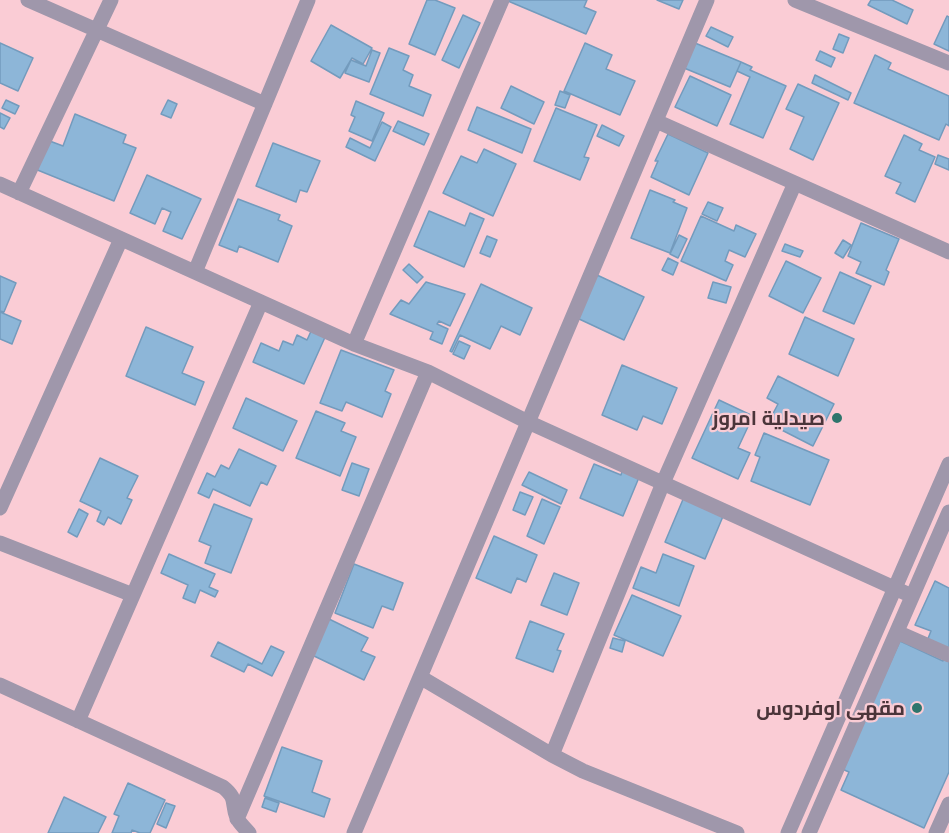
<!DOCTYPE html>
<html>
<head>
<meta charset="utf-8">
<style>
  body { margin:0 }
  canvas { display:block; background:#faccd5 }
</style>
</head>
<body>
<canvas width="949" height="833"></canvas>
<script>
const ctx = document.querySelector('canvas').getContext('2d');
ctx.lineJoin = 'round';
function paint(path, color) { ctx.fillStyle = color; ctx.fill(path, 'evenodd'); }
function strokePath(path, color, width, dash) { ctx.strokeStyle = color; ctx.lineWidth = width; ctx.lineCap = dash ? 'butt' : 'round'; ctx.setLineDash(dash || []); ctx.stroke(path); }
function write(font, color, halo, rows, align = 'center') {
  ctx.font = font + ' Ubuntu,Cairo,sans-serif'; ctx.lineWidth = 4.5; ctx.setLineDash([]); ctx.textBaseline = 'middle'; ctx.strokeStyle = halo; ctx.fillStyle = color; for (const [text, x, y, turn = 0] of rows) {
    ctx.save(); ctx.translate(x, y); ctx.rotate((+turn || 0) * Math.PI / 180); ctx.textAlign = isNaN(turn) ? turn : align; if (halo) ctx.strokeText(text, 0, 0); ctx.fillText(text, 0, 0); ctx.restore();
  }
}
const building = new Path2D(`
  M427 0H435L455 8 435 55 409 44Z
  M508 0H587L584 7 596 12 586 34 508 1Z
  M657 0H683L679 9Z
  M871 0H892L913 10 907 24 868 5Z
  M463 15 480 23 459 68 442 60Z
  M947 16 949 17V51L934 44Z
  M331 25 372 48 363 64 352 58 340 78 311 61Z
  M711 27 733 37 728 47 706 36Z
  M839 34 849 38 843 53 833 49Z
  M0 43 33 58 18 91 0 83Z
  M585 43 612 55 606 69 635 81 620 115 564 91Z
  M695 43 741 62 730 87 684 68Z
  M389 48 409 56 403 70 413 75 409 86 431 95 423 116 370 94Z
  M372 50 380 53 369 82 345 73 351 60 366 66Z
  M820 51 835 58 831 67 816 60Z
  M875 55 891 63 888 69 949 96V126L946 124 939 140 854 103Z
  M741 62 752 67 750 70 786 86 763 138 730 124 750 77 737 71Z
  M815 75 851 93 848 100 812 83Z
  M690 76 731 95 717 126 675 107Z
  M798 84 839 103 813 160 790 149 804 117 786 109Z
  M511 86 544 102 534 124 501 108Z
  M560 91 570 95 565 108 555 105Z
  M6 100 19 106 15 114 2 108Z
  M168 100 177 104 171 118 161 114Z
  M356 101 384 113 372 141 349 131 355 117 351 115Z
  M477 107 531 129 522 153 468 130Z
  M556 108 597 125 584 157 589 158 580 180 534 161Z
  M0 113 10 118 4 129 0 127Z
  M75 114 126 135 123 143 136 148 114 201 35 169 47 140 63 146Z
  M398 121 429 134 424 145 393 131Z
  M382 122 391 127 375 161 346 147 350 138 370 148Z
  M602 125 624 136 619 146 597 136Z
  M668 134 708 153 689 195 651 177 658 161H655Z
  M904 135 922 144 919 150 935 157 915 202 896 193 901 183 885 176Z
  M273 143 320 161 307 192 300 190 296 202 256 186Z
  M484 149 516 164 493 216 443 193 461 156 477 163Z
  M938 155 949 159V170L935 164Z
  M147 175 201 199 182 239 163 231 171 212 162 208 155 224 130 213Z
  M650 190 675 200 673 202 687 208 670 253 631 238Z
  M238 199 280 215 278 220 292 226 278 262 239 246 237 252 219 245Z
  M708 202 723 208 717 221 702 214Z
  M429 211 465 226 470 213 484 219 464 267 414 246Z
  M701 216 734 231 736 225 756 234 745 257 729 250 725 261 733 265 726 281 681 261Z
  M861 223 899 239 886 270 889 272 884 285 856 273 861 262 848 256Z
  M679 235 687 239 678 258 670 254Z
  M487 236 497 240 490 257 480 253Z
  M843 240 851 245 843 258 835 253Z
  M785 244 803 251 800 257 782 251Z
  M668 258 678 263 673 275 662 270Z
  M786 261 821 278 803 313 769 296Z
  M409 264 423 277 417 283 403 270Z
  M840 272 871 286 854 324 823 311Z
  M597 275 644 297 624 340 577 318Z
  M0 276 16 283 4 312 0 311Z
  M426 282 465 294 450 326 439 321 437 324 448 329 442 344 430 339 433 332 390 314 401 300 409 304Z
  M713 282 731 287 726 303 708 298Z
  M481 284 532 308 520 335 501 326 490 349 460 335 452 352 450 351Z
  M0 312 21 321 12 344 0 339Z
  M805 317 854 339 838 376 789 354Z
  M146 327 193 347 182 373 204 382 195 405 126 376Z
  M312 329 326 335 304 384 253 362 261 343 279 351 283 341 293 345 297 335 307 340Z
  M459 341 470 346 464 359 453 354Z
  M341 350 394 370 385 391 391 394 382 417 346 402 342 411 320 403Z
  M622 365 677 388 662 424 643 416 637 430 602 415Z
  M778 376 834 404 813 446 768 423 778 404 767 398Z
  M246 398 297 421 283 451 233 428Z
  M719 400 753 416 738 448 750 453 738 479 692 458Z
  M316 411 345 423 341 431 356 437 340 476 296 458Z
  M764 433 829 460 810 505 751 481 760 457 755 455Z
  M239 449 276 466 267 485 261 482 250 506 213 489 209 498 198 493 207 473 215 477 221 465 229 469Z
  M100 458 138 476 127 498 132 500 121 524 108 517 104 525 97 521 101 511 80 501Z
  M352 463 369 469 359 496 342 490Z
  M594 464 621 475 623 468 640 475 623 516 580 498Z
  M529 472 567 490 561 504 522 485Z
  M520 492 533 497 525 515 513 510Z
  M684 497 724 514 705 559 665 542Z
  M542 499 560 507 544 544 527 536Z
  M214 504 252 519 231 573 205 563 211 546 199 541Z
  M79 509 88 514 77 537 68 532Z
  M494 536 537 555 526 582 517 578 511 593 476 578Z
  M169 554 215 574 209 587 218 591 215 597 200 590 195 603 183 598 188 585 161 573Z
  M663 554 694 566 679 606 633 588 641 567 656 573Z
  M354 564 403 583 393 610 382 606 373 628 335 613Z
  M554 573 579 583 567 615 541 605Z
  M935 581 949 588V651L927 641 931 631 915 625Z
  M632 595 681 616 663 656 614 635Z
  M329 619 368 638 361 651 375 657 364 680 312 655Z
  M530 621 564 634 557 650 561 651 553 672 516 658Z
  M613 638 625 641 622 652 610 648Z
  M900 641 943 661 945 657 949 659V772L924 828 841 790 849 772 842 769Z
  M218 642 262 664 271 646 284 652 272 676 248 664 244 672 211 656Z
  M282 747 322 761 312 792 330 799 324 817 264 796Z
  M128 783 165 800 150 833H140L132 830 131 833H112L119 816 114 814Z
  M64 797 106 817 98 833H48Z
  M265 798 279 803 276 812 262 807Z
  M166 803 175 806 166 828 157 824Z`);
paint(building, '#8db6d8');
strokePath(building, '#739bbd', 1.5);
strokePath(new Path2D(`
  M28 0 265 104
  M795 0 949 63
  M656 121 949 252
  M0 184 354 344 428 372 528 422 912 596
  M19 193 111 0
  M195 272 308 0
  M354 344 502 0
  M0 508 121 239
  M0 543 133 595
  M897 632 949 655
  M420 677 552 755 583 771 737 833
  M0 685 223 787C238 799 231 803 237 818 239 823 246 829 249 833
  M78 721 261 302
  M552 755 663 483 795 183
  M237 819 428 372
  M354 833 707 0
  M788 833 949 464
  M809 833 949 512
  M936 833 949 804`), '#9f97ab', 15);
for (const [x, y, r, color] of [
  [837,418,6,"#2e756c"],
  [917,708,6,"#2e756c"]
]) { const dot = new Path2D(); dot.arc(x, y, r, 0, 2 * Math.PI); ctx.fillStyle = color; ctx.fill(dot); strokePath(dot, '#faccd5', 2); }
write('bold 20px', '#4b353a', '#faccd5', [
  ["صيدلية امروز",825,418],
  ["مقهى اوفردوس",905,708]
], 'right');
</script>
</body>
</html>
